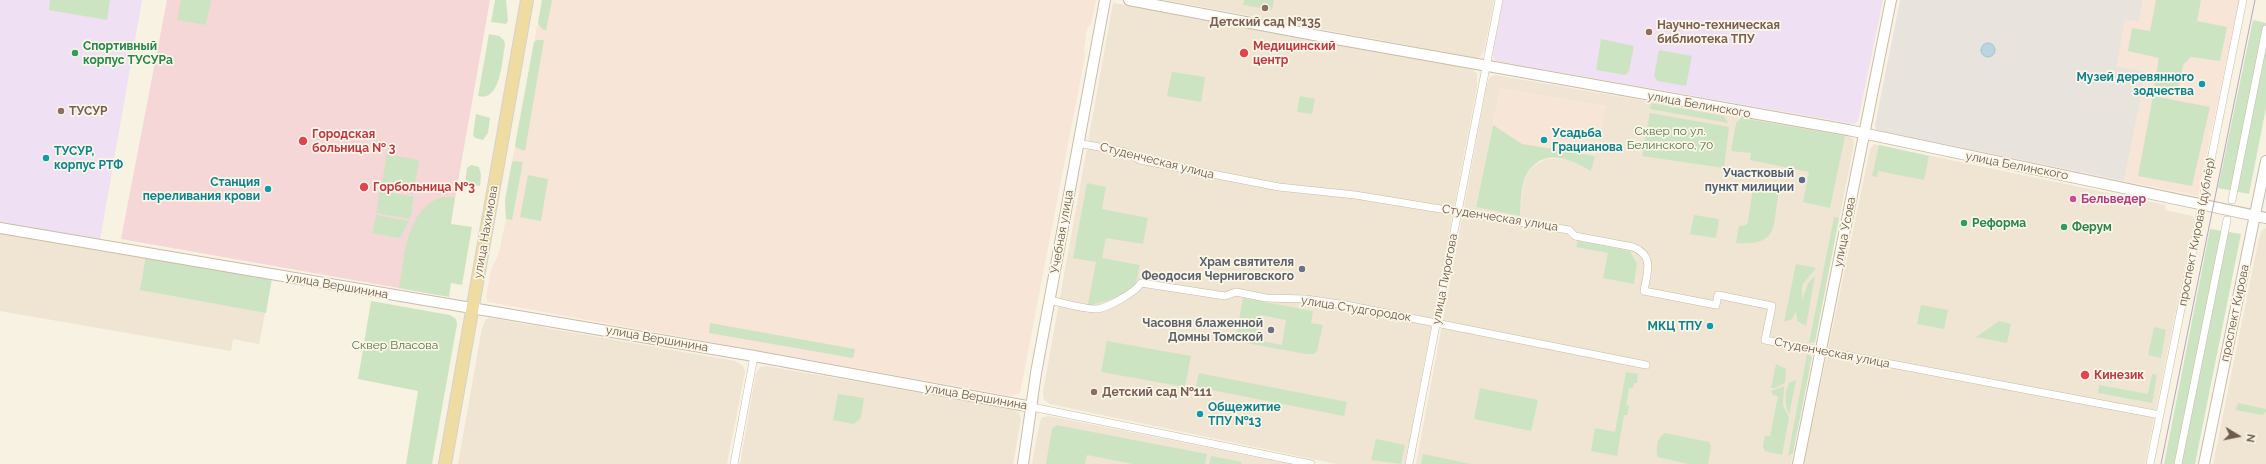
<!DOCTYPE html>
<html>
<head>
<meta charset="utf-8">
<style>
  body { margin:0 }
  #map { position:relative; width:2266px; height:464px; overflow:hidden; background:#f8f2e3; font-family:Raleway,sans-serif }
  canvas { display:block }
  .north { position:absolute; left:2218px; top:416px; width:40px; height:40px; -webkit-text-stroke:3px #fcf6e8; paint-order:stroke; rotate:100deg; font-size:11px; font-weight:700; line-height:16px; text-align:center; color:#6d5c4c }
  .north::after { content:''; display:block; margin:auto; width:14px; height:18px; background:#6d5c4c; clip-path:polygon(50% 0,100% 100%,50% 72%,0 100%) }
</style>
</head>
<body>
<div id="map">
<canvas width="2266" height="464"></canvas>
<div class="north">N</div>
</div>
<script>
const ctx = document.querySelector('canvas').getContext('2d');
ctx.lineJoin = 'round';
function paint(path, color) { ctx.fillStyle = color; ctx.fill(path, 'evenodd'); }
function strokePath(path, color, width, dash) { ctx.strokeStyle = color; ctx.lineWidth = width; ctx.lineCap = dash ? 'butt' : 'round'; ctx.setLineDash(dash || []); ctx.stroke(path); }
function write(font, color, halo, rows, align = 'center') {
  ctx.font = font + ' Raleway,sans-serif'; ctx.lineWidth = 3.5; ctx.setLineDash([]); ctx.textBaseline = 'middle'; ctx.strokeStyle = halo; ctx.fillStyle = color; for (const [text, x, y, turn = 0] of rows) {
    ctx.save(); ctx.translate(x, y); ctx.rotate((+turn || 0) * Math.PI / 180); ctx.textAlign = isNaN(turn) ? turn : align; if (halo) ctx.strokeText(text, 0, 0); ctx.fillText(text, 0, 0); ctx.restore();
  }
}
paint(new Path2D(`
  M1165 0H1494L1484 51 1481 56 1477 58Z
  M1113 3 1471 69 1477 73V87L1405 464H1336L1050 404 1044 400 1043 392Z
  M1495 75 1849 136 1853 139 1854 144 1791 464H1416L1487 84 1490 77ZM1500 88 1606 106 1591 170 1566 158 1546 159 1533 166 1526 175 1523 186 1476 207Z
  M1874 144 2166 205 2165 210 2193 216 2194 220 2145 464H1804L1870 149Z
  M2266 228V464H2213L2259 238 2261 231Z
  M0 232 272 278 259 344 233 339 231 351 0 311Z
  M490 318 735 361 743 366 745 372 727 464H458L482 328 486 319Z
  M766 366 1013 409 1019 413 1021 419 1013 464H740L756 373 760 367Z
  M1049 416 1291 464H1032L1040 421 1043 417Z`), '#efe5d2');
paint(new Path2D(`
  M542 0H1096L1091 24 1087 29 1084 49 1085 56 1020 393 1011 396 488 302 486 297 491 270 499 253 506 219 505 200Z
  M2143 0H2239L2198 196 2124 181 2146 72 2117 66 2125 20 2139 22Z
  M1500 88 1606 106 1591 171 1566 158 1552 157 1539 161 1526 175 1520 216 1476 207Z`), '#f7e5d8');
paint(new Path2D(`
  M1900 0H2143L2139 22 2125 20 2117 66 2146 72 2124 181 1876 130 1875 125Z`), '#e8e4dd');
paint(new Path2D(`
  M0 0H142L100 240 0 222Z
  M1503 0H1883L1858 121 1854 124 1496 61 1493 57V52Z`), '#efe0f4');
paint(new Path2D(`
  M167 0H490L438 295 121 239Z`), '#f5d7d7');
paint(new Path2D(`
  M50 0H110L107 20 49 10Z
  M181 0H211L206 25 177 20Z
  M495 0H506L508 21 506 24 491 22Z
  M542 0H552L546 31 541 28 538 23Z
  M1244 0H1274L1272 10 1243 5Z
  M2156 0H2201L2197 21 2227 27 2220 61 2191 57 2183 65 2177 95 2153 91 2159 58 2128 51 2132 28 2150 31Z
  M2253 20 2266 23V108L2249 194 2218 188Z
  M489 34 499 36 504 40 505 45C502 59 501 103 478 96Z
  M1601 39 1634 46 1629 71 1625 75 1596 70Z
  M537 40H544L525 151 517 148 515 145 534 42Z
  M1659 50 1692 56 1686 86 1658 81 1654 76Z
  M1172 72 1205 77 1201 102 1167 96Z
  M1300 96 1315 99 1312 114 1297 112Z
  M2153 96 2210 107 2192 186 2138 176Z
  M1651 103 1724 116 1728 123 1650 109Z
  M1650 113 1729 127 1724 168 1642 156Z
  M476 114 490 118 488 133 483 140 475 138 473 135Z
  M1741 118 1845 136 1830 208 1803 202 1809 172 1750 160 1751 153 1731 151 1736 123Z
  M1493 125 1522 144 1595 156 1591 171C1570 158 1541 147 1526 175 1520 187 1521 203 1520 216L1476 207Z
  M1879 145 1929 156 1924 180 1878 171 1877 177 1872 176Z
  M387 154 419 160 413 194 381 187Z
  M514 161 523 162 512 220 506 219 505 200 512 162Z
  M471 165 479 167 481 175 480 186 465 184 467 168Z
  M528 175 548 179 541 221 520 217Z
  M1087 183 1106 187 1102 209 1148 218 1143 244 1106 238 1102 258 1140 265C1138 271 1138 281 1134 286 1127 295 1100 305 1088 304L1096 262 1073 258Z
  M1753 187 1779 191C1772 227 1780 246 1736 243L1739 226 1746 225 1748 222Z
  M380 190 414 197 410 219 376 213Z
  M441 197H455L451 224 472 227 462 285 451 283 449 297 399 288C405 256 405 211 441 197Z
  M376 215 409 221 400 238 372 233Z
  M1694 215 1719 219 1716 238 1690 234Z
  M1834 217 1839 218 1815 342 1809 343Z
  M2210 229 2241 234 2195 464H2164Z
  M1578 241 1630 251 1637 264 1634 284 1603 278 1608 253 1576 247Z
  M146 256 272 278 266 313 140 290Z
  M1796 264 1816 268 1802 285V300L1808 283 1815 276 1806 326 1797 321 1796 311 1792 319 1784 322Z
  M1243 298 1313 311 1311 323 1323 325 1317 351 1314 354H1306L1235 341ZM1261 315 1286 320 1282 345 1256 340Z
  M371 301 450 315 456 319 457 324 432 464H406L418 391 358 379Z
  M1921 305 1948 310 1944 329 1917 324Z
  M1999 321 2011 324 2007 343 1976 337Z
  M710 323 855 349 853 358 709 333Z
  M2154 327 2166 330 2161 358 2148 355Z
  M1107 341 1191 356 1185 387 1101 372Z
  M1807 354 1812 357 1793 453 1788 456Z
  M1776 364 1786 369 1785 383 1775 388H1771Z
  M1626 372 1638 374 1637 383H1634L1633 388H1629L1626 405 1629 406 1627 415H1624L1617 456 1591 451 1595 428 1615 432Z
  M1199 373 1347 402 1344 416 1196 387Z
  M2152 374 2157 375 2152 403 2098 393 2099 385 2148 394Z
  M1796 380 1789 415C1785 404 1784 394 1789 383Z
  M1784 386 1783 405 1789 418 1782 455 1765 451 1763 446 1765 436H1770L1778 396 1773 395 1771 391Z
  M1480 388 1538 400 1531 431 1474 419Z
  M838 394 864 398 861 418 854 424 833 420Z
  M2238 403 2266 409V412L2262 415 2236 410Z
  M1056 425 1207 454 1205 464H1133L1087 455 1085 464H1046L1052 429Z
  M1665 433 1709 442 1711 446 1708 464H1688L1658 457C1655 451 1657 436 1665 433Z
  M1376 439 1405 445 1401 464 1371 460Z
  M1423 454 1471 464H1421Z
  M1211 456 1242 462 1241 464H1209Z`), '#cde4c3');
const water = new Path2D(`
  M1981 50a7 7 0 1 1 14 0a7 7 0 1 1-14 0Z`);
paint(water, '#bad5df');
strokePath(water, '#a2c3cf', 1);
const street = new Path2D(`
  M1078 143 1125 152 1140 160 1279 187 1355 195 1569 230 1575 236 1633 247C1655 256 1647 272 1644 291L1716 305 1718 295 1772 306 1765 340 2160 415
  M2232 200 2266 29
  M1049 300C1064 303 1081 309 1096 309 1106 309 1136 292 1141 283L1225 296 1236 292 1266 298 1306 299 1346 305 1646 365
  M1032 407 1311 464
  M734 464 754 356
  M1409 464 1499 0
  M2150 464 2243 0
  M2178 464 2227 220`);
const secondary = new Path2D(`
  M1129 0 1325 37 1848 130 2266 218
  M0 228 754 356 1032 407
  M1023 464 1036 373 1105 0
  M1798 464 1891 0
  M2204 464 2266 161`);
const primary = new Path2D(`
  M445 464 527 0`);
strokePath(street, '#c7bbab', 8);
strokePath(secondary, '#cabcaa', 12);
strokePath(primary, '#d6d1cd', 14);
strokePath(street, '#fff', 7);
strokePath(secondary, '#fff', 10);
strokePath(primary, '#efdca3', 12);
strokePath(new Path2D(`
  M2161 464 2255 0`), '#b6a4bf', 1);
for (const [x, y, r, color] of [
  [1265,8,4,"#8d6e63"],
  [1649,32,4,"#8d6e63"],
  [75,53,4,"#2e9e5b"],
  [1244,53,5,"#e0444e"],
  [2202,84,4,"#0f9aa8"],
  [61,111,4,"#8d6e63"],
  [1544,140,4,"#0f9aa8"],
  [303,141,5,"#e0444e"],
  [46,158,4,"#0f9aa8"],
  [1802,180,4,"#5c6f8a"],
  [364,187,5,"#e0444e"],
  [268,189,4,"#0f9aa8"],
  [2073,199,4,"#d1479c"],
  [1964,223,4,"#2e9e5b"],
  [2064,227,4,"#2e9e5b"],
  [1302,269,4,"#6b7280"],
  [1710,326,4,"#0f9aa8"],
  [1271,330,4,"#6b7280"],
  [2085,375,5,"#e0444e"],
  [1094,392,4,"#8d6e63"],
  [1200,414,4,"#0f9aa8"]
]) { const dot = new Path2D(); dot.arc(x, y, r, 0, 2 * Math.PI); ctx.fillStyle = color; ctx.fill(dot); strokePath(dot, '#fcf6e8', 1.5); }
write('bold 12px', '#785e54', '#fcf6e8', [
  ["Детский сад №135",1265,22,"center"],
  ["Научно-техническая",1657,25],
  ["библиотека ТПУ",1657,39],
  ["ТУСУР",69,111],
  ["Детский сад №111",1102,392]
], 'left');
write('bold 12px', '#27864d', '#fcf6e8', [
  ["Спортивный",83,46],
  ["корпус ТУСУРа",83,60],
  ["Реформа",1972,223],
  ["Ферум",2072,227]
], 'left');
write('bold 12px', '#be3a42', '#fcf6e8', [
  ["Медицинский",1253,46],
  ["центр",1253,60],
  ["Городская",312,134],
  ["больница № 3",312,148],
  ["Горбольница №3",373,187],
  ["Кинезик",2094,375]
], 'left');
write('bold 12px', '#0d838f', '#fcf6e8', [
  ["Музей деревянного",2194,77],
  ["зодчества",2194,91],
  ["Усадьба",1552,133,"left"],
  ["Грацианова",1552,147,"left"],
  ["ТУСУР,",54,151,"left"],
  ["корпус РТФ",54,165,"left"],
  ["Cтанция",260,182],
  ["переливания крови",260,196],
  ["МКЦ ТПУ",1702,326],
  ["Общежитие",1208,407,"left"],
  ["ТПУ №13",1208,421,"left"]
], 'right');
write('12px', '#6d5c4c', '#fcf6e8', [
  ["улица Белинского",1699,105,10],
  ["Студенческая улица",1157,161,14],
  ["улица Белинского",2017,166,11],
  ["Студенческая улица",1500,218,9],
  ["улица Нахимова",486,232,-80],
  ["Учебная улица",1062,232,-80],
  ["улица Усова",1845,232,-79],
  ["проспект Кирова (дублёр)",2197,232,-79],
  ["улица Пирогова",1445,279,-79],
  ["улица Вершинина",337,286,10],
  ["улица Студгородок",1356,309,9],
  ["проспект Кирова",2235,313,-78],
  ["улица Вершинина",657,339,10],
  ["Студенческая улица",1832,353,11],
  ["улица Вершинина",976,397,10]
]);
write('12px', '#527749', '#fcf6e8', [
  ["Сквер по ул.",1670,131],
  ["Белинского, 70",1670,145],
  ["Сквер Власова",395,345]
]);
write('bold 12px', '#4e5e75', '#fcf6e8', [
  ["Участковый",1794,173],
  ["пункт милиции",1794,187]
], 'right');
write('bold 12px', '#b23c85', '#fcf6e8', [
  ["Бельведер",2081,199]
], 'left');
write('bold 12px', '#5b616d', '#fcf6e8', [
  ["Храм святителя",1294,262],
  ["Феодосия Черниговского",1294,276],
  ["Часовня блаженной",1263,323],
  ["Домны Томской",1263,337]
], 'right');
</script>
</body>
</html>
